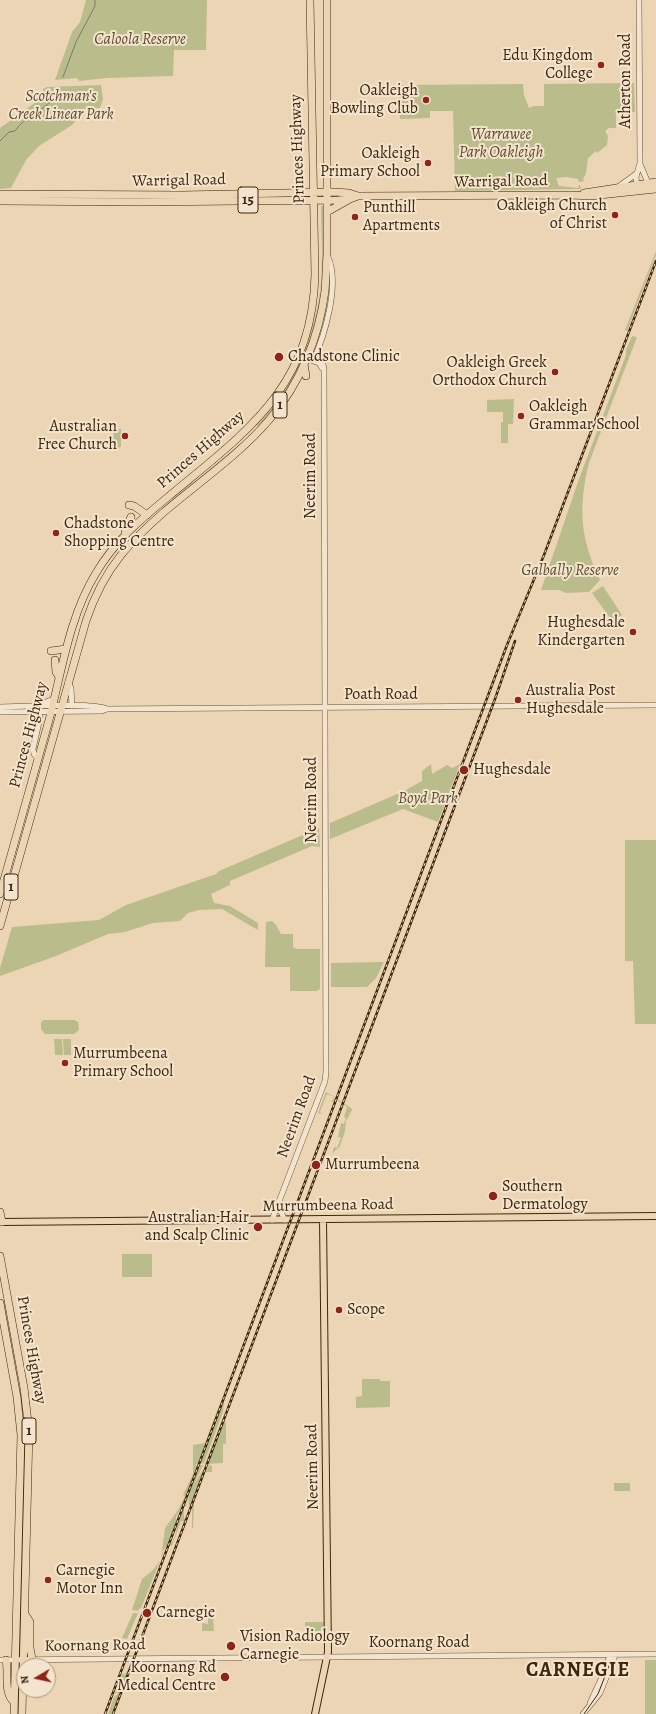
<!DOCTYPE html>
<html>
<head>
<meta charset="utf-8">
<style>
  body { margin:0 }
  #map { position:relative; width:656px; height:1714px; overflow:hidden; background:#ecd5b5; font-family:Alegreya,serif }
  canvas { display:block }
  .north { position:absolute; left:16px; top:1658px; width:40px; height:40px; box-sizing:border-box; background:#f3e4cf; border:1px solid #ab9880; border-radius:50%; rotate:261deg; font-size:11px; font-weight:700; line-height:16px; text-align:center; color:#3f2609 }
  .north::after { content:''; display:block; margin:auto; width:14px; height:18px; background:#8f2418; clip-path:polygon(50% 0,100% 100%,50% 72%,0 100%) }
</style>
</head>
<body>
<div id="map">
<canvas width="656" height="1714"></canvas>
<div class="north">N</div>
</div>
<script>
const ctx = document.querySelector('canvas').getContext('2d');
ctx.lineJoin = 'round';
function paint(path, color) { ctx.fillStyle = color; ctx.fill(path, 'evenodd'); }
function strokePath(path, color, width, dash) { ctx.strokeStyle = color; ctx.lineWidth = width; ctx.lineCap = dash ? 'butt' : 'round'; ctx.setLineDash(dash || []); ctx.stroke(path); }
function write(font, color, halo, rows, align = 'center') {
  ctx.font = font + ' Alegreya,serif'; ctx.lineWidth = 4; ctx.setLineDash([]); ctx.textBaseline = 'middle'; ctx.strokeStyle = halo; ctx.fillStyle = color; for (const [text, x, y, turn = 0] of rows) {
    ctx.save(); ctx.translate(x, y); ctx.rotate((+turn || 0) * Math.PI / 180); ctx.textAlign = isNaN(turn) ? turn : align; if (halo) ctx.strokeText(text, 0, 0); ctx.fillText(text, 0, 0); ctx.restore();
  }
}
paint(new Path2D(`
  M86 0H207L206 50H174L173 76 107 78 79 81 77 78 55 80 72 32 80 22Z
  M634 83 635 112H616V128H609L605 131 608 136 607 145 597 153 596 151 588 158 586 174 583 179 584 181 579 182 578 179 566 177 556 178 559 186 578 188 579 185H580L581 189 455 191 453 111H430V118L400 119 399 85 523 84 524 95 529 108 534 106H544V84Z
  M101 85 103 99 100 108 85 109 72 125 39 146 26 160 11 188 0 189V128L43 97V89L47 87Z
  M321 206H323C323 236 324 267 320 297 314 347 291 391 258 427L256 425C292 387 316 335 321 283 323 257 321 231 321 206Z
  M656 251V255L627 331 625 330Z
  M632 336 637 337 589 463C578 508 580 538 600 580L589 592 566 593 559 590H541L579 479 626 355V350Z
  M514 399 513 424H508V443H501V422H503V412H487V400Z
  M113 429H121V446L115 452 113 450Z
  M603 586 622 615 612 621 592 593Z
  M431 764 432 774 447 765 452 768 460 764 438 822 403 809 330 839V823L404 791 422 781V771Z
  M319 828 320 847 312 846 230 881V885L211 894 214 903 230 906 258 923V930L222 909 199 910 188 913 180 921 153 923 125 932 108 934 56 956 0 976V968L12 927 99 920 126 905 216 874 219 871Z
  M625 840H656V1024H635L633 961H625Z
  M272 921 276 925 281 934H293V947L297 949H320V989L317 991H290V967H265L266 922Z
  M384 962 376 978 367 987H331V963Z
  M44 1020H74L78 1022 79 1030 74 1034H45L41 1029V1022Z
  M54 1039H62L63 1055H55Z
  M63 1039H71V1055H64Z
  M326 1092 333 1096 351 1108 352 1110 346 1121 345 1131 340 1146 332 1154 334 1147 337 1148 341 1138 338 1137 341 1123 344 1124 346 1118 344 1117 347 1107 337 1100 336 1103 330 1101 333 1100 334 1097 327 1094 320 1112 322 1114 318 1113Z
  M122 1254H152V1277H122Z
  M362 1379H380V1381H390V1407L356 1408V1397L362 1396Z
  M221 1401 224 1402 223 1412 204 1463 196 1464 197 1469 199 1470 200 1465H203L186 1502 182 1506 176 1517V1528L170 1542 162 1552 163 1553 161 1558 165 1528 178 1510 185 1496 183 1495 193 1474V1445L205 1443Z
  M224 1415H226L224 1422H226V1444H223V1463L205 1464Z
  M209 1465 212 1466V1472H205L194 1502 193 1528H192V1506H189C186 1495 197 1480 203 1470H207Z
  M614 1483H630V1491H614Z
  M186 1503 187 1506 184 1507V1519H187V1523L181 1521 172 1546 169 1545C181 1536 173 1515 186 1503Z
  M160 1561 141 1608 137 1611 132 1610 142 1579 152 1571Z
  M133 1613H138L127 1639 122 1638Z
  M208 1617H213L214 1631H202V1623L208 1624Z
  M305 1622H324V1631H305Z
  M645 1660H656V1714H645Z
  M133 1663 129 1673H127L129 1675 114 1714H108L114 1697 119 1693H115L122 1674H125L131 1664Z`), '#bbbc8b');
strokePath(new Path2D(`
  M63 77 76 42 95 6V0
  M0 141 9 132 15 131C25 115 48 111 56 93`), '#757e6a', 1);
const minor = new Path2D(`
  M640 164 648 183
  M618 187 636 174
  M637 188 636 177 640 163 639 0
  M322 368 319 363 313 361C325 335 340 284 328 257
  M68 682 71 688 72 706
  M37 705 54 699
  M0 707C21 707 92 702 107 709
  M0 712 102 711 107 709 656 705
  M38 759 34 754 33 749 40 718 39 712
  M278 1206 285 1220
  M272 1220 325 1081 326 1072 324 370C323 363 323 359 315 356
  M0 1660 656 1654
  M590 1703 603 1675 610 1655
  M583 1714 600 1693 615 1655`);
const major = new Path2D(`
  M0 1222 656 1216
  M315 1714 328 1652 323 1219`);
const highway = new Path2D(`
  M584 193 656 182
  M0 194 182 195 335 192 349 193 358 196
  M0 201 140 202 338 200 350 199 358 196 572 195 590 196 656 189
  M327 212 350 199
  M304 364 306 376
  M129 505 134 506 147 515
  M125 535 126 528 131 517
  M51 651 66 649
  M55 660 56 672 59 677
  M0 894C16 836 33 778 49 720 62 671 69 617 96 573 114 542 141 519 168 497 247 431 312 388 315 275L310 0
  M0 926 86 621C94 597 105 575 121 555 134 539 149 525 164 512 199 482 239 455 269 420 300 384 319 338 325 291 326 279 326 267 327 255V0
  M0 1212 2 1222
  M0 1256 24 1388 29 1431 22 1714
  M0 1303 17 1397 21 1435 14 1714
  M25 1614 30 1622V1648L32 1659
  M6 1660C9 1674 3 1692 14 1702`);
strokePath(minor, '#6a5234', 6);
strokePath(major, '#3f2609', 8);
strokePath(highway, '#3f2609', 8);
strokePath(minor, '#f3e4cf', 5);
strokePath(major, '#ecd5b5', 6);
strokePath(highway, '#ecd5b5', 7);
strokePath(new Path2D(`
  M584 1714 598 1694 611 1661`), '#3f2609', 1);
const rail = new Path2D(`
  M105 1714 507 645 544 555 656 261
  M113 1714 413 917 495 699 515 641`);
strokePath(rail, '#3f2609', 2.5);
strokePath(rail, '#f3e4cf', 1, [3]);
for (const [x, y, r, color] of [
  [601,65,4,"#8f2418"],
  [426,100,4,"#8f2418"],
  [428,163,4,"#8f2418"],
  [615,215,4,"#8f2418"],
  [355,217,4,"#8f2418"],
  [279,357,5,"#8f2418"],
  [555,372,4,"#8f2418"],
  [521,416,4,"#8f2418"],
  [125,436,4,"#8f2418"],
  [56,533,4,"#8f2418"],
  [633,632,4,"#8f2418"],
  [518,700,4,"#8f2418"],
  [464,770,5,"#8f2418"],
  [65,1063,4,"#8f2418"],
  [316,1165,5,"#8f2418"],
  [493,1196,5,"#8f2418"],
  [258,1227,5,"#8f2418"],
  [339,1310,4,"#8f2418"],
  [48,1580,4,"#8f2418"],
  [147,1613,5,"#8f2418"],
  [231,1646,5,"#8f2418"],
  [225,1677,5,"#8f2418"]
]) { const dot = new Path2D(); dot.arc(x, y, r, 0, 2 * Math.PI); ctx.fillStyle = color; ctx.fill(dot); strokePath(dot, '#f3e4cf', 1.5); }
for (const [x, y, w] of [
  [248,200,20],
  [280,405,14],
  [11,887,14],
  [29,1431,14]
]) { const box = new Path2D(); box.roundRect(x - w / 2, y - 13, w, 26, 3); ctx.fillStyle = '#f3e4cf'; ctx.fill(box); strokePath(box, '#3f2609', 1); }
write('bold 15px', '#3f2609', null, [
  ["15",248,200],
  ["1",280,405],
  ["1",11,887],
  ["1",29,1431]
]);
write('italic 16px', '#5e4c2a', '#f3e4cf', [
  ["Caloola Reserve",140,40],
  ["Scotchman's",61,97],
  ["Creek Linear Park",61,115],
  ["Warrawee",501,135],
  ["Park Oakleigh",501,153],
  ["Galbally Reserve",570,571],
  ["Boyd Park",428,799]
]);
write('16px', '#3f2609', '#f3e4cf', [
  ["Edu Kingdom",593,56,"right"],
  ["College",593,74,"right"],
  ["Oakleigh",418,91,"right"],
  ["Bowling Club",418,109,"right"],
  ["Oakleigh",420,154,"right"],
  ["Primary School",420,172,"right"],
  ["Oakleigh Church",607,206,"right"],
  ["of Christ",607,224,"right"],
  ["Punthill",363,208],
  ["Apartments",363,226],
  ["Chadstone Clinic",288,357],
  ["Oakleigh Greek",547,363,"right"],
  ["Orthodox Church",547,381,"right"],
  ["Oakleigh",529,407],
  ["Grammar School",529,425],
  ["Australian",117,427,"right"],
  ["Free Church",117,445,"right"],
  ["Chadstone",64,524],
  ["Shopping Centre",64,542],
  ["Hughesdale",625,623,"right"],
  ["Kindergarten",625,641,"right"],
  ["Australia Post",526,691],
  ["Hughesdale",526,709],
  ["Hughesdale",473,770],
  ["Murrumbeena",73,1054],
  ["Primary School",73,1072],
  ["Murrumbeena",325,1165],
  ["Southern",502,1187],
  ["Dermatology",502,1205],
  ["Australian Hair",249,1218,"right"],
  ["and Scalp Clinic",249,1236,"right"],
  ["Scope",347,1310],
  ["Carnegie",56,1571],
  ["Motor Inn",56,1589],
  ["Carnegie",156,1613],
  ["Vision Radiology",240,1637],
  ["Carnegie",240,1655],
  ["Koornang Rd",216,1668,"right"],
  ["Medical Centre",216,1686,"right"]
], 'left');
write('16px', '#3f2609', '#f3e4cf', [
  ["Atherton Road",626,81,-90],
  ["Princes Highway",298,149,-92],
  ["Warrigal Road",179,181,-1],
  ["Warrigal Road",501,182,-1],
  ["Princes Highway",201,450,-41],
  ["Neerim Road",311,476,-90],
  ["Poath Road",381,695],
  ["Princes Highway",29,735,-75],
  ["Neerim Road",312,800,-90],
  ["Neerim Road",297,1117,-70],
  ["Murrumbeena Road",328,1206,-1],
  ["Princes Highway",31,1350,80],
  ["Neerim Road",313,1467,-91],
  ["Koornang Road",419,1643],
  ["Koornang Road",95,1646,-1]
]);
ctx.letterSpacing = '1px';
write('bold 20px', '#3f2609', '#f3e4cf', [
  ["CARNEGIE",578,1671]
]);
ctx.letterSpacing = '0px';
</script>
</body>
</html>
